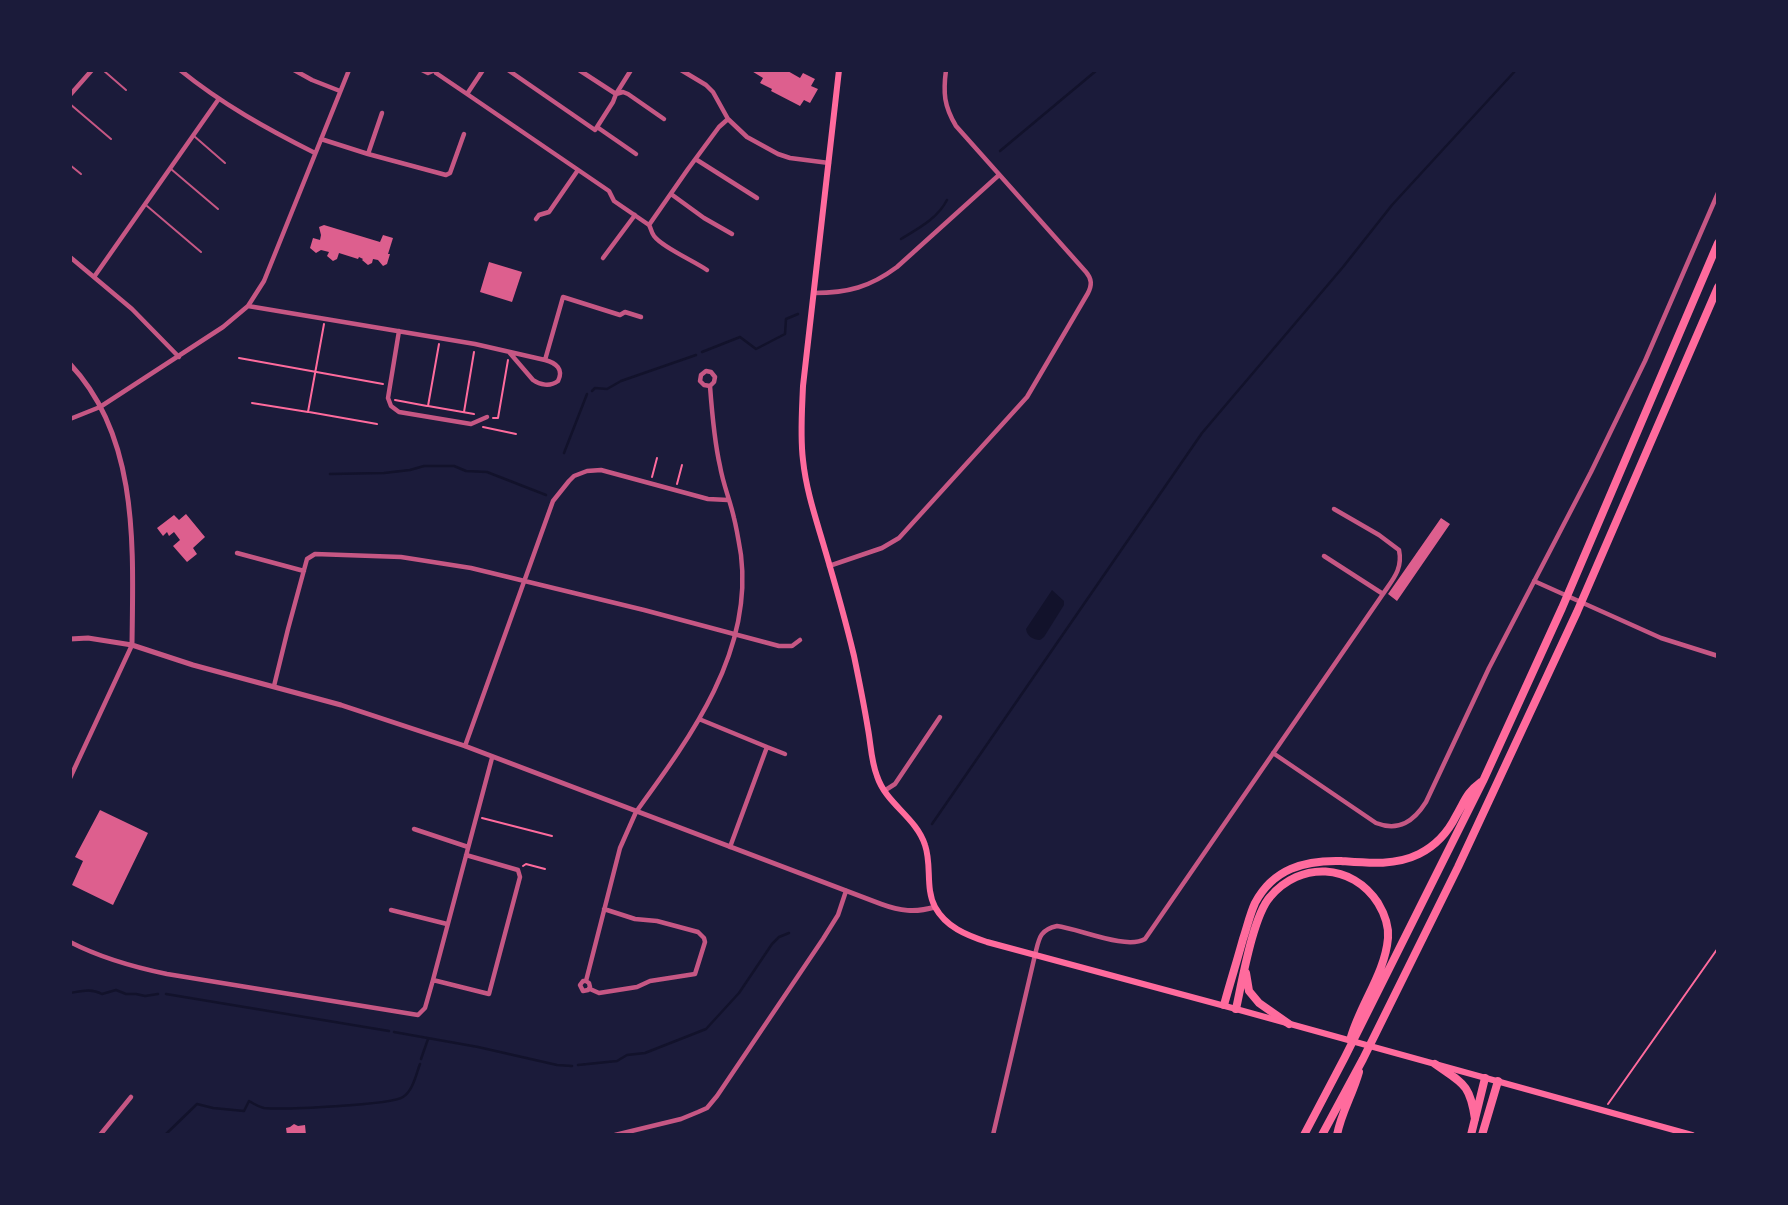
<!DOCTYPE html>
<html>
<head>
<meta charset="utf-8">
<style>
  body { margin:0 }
  #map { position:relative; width:1788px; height:1205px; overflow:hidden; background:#1b1b3a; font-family:Jost,sans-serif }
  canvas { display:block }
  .frame { position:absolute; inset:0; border:72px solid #1b1b3a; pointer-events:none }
</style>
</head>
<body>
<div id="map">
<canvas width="1788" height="1205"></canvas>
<div class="frame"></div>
</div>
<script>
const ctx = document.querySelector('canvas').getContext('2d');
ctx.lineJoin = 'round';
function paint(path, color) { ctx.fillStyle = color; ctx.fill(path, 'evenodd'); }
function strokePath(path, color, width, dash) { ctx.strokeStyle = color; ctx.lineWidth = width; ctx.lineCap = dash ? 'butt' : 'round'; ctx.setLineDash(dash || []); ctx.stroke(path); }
paint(new Path2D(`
  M1052 590 1064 601V605L1044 637 1040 640C1033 640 1027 636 1026 629Z`), '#12122b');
strokePath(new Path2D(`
  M1000 151 1097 70
  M901 239C919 228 937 219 947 200
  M702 352 740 337 756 349 785 334 786 319 798 314
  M592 391 595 388 607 389 621 381 696 355
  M564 453 587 394
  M330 474 384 473 410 470 424 466H454L466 471 487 472 546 495
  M932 824 1202 433 1343 267 1392 205 1516 70
  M70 993C82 991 91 988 102 994L116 990 126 994H136L145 996 158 994
  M166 994 389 1031
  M394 1032 478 1047 557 1065 572 1066
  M421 1059 428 1039
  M578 1065 617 1061 627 1055 645 1053 706 1029 739 993 772 944 779 937 789 933
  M165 1135 197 1104 213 1108 244 1111 249 1101C254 1104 259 1107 264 1108 282 1110 391 1105 403 1097 413 1091 416 1074 420 1064`), '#12122b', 2.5);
paint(new Path2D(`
  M750 70H786L800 78 803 73 815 79 811 86 818 89 810 103 804 100 800 106 771 91 772 89 760 83 763 78Z
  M324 225 380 242 383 235 393 238 388 254H390L387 264 383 266 378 260 373 259 372 263 368 265 362 260 363 259 359 257 358 259 339 253 337 259 333 261 327 256 329 252 321 250 316 253 310 248 313 238 320 240 321 235 319 227Z
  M489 262 522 272 512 302 480 292Z
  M186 514 205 537 193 548 197 554 187 562 173 546 180 540 174 532 169 536 167 532 163 536 157 528 174 515 179 520Z
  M1441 518 1450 524 1397 601 1388 594Z
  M100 810 148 833 113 905 72 885 83 861 75 857Z
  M294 1124 298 1126 305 1125 306 1135H287L286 1128 290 1127Z`), '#dd5f8e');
strokePath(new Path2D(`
  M439 344 428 406 474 414
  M239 358 383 384
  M395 400 427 406
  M252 403 308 412 324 324
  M309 412 377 424
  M464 412 474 352
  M493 418H498L508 360
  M483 427 516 434
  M652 477 657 458
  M677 484 682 465
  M482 818 552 836
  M523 866 526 864 545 869
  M1608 1104 1718 948`), '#ff6b9d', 2);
strokePath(new Path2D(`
  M103 70 126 90
  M70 104 111 139
  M194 136 225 163
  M70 165 81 174
  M171 169 218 209
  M147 206 201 252`), '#c65784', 2);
strokePath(new Path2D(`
  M180 70C222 104 267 129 315 153
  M294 70 312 80 340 91
  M422 70 428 73 435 70
  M435 70 436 73 467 94
  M483 70 467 94 609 191 614 201 649 225 688 169 719 127 728 119
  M508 70 595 130 597 127
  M579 70 616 94 631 70
  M681 70 706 85 713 92 728 119 747 137 778 154 790 158 829 163
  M70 95 92 70
  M321 139 368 154 446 175 450 173 464 134
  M368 154 382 113
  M636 154 597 127 613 102 616 94 623 92 628 94 664 119
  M697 160 757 198
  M671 194 704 218 732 234
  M536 219 539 215 549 212 578 170
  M649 225C651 228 651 232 654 236 662 247 694 261 707 270
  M70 257 132 309 179 357
  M603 258 635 215
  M94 277 218 100
  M814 293C848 293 870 287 897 267L999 175
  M248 306 475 344 545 360C556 363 564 369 558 381 550 387 540 385 533 380L509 352
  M399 331 388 398 391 406 399 412 471 424 487 417
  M545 360 563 297 620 315 625 312 641 317
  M70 419 100 407 223 327 248 306 264 281 349 70
  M1334 509 1379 535 1399 550C1403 569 1393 579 1383 594
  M237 553 304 571
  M829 566 882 548 899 538 1027 397 1088 293C1092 285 1092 279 1086 272L956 126C944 106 943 93 946 70
  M1534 581 1661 638 1718 656
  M274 686 288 629 307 559 315 554 401 557 471 568 644 610 779 646H792L800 640
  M699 719 767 747 730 847
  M465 746 553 501 569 481 574 476 587 471 601 470 708 499 728 500
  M767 747 785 754
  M1273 753 1376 823C1399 832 1414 821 1426 802L1489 668 1591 472 1645 361 1718 193
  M70 778 132 645
  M884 791 895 784 940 717
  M414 829 468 847
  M391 910 447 924
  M70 942C101 958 133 967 167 974L418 1015 425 1008 433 980 492 758
  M433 980 489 994 520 877 518 870 466 855
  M586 981 589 983 590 987 588 990 583 991 580 985 583 981H586L620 848 636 812C690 738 753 653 741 555 739 543 737 530 734 518 730 500 723 484 720 466 714 440 712 413 710 386L704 385 700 381 701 375 706 371 711 372 715 377 714 382 710 386
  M590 989 599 993 637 987 650 981 695 974 705 942 704 938 698 932 657 921 635 919 604 909
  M100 1135 131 1097
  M615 1135 681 1119 698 1112 707 1108 717 1096 823 939 838 915 846 891
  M993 1135 1035 955C1039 939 1039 930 1057 926 1080 929 1126 950 1145 939L1383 594 1324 556`), '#c65784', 4.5);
strokePath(new Path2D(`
  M70 364C140 438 133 550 132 645
  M70 639 88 638 132 645 193 665 341 705 465 746 881 904C900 911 915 913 935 907`), '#c65784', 5);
strokePath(new Path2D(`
  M839 70 803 386C802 411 800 436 803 460 806 489 815 516 823 543 834 580 845 618 854 656 859 680 864 705 868 729 871 745 871 761 877 776 886 804 916 817 925 845 932 865 925 888 935 907 946 927 966 935 987 942L1236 1009 1692 1135`), '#ff6b9d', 6);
strokePath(new Path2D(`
  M1246 973 1249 991 1259 1003 1289 1024
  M1224 1005C1230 983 1237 961 1243 939 1247 927 1250 914 1255 903 1273 869 1304 860 1341 861 1367 863 1395 866 1419 854 1435 846 1448 832 1456 816 1465 801 1466 793 1481 782
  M1236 1009C1242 982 1253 916 1270 897 1300 861 1352 863 1378 903 1384 913 1389 926 1388 938 1385 973 1361 1003 1351 1037
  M1435 1064C1462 1083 1470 1083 1475 1119
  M1304 1135 1345 1057 1483 781 1562 608 1718 243
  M1322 1135 1363 1059 1458 867 1577 612 1718 287
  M1337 1135C1341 1113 1353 1094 1359 1072
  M1471 1135 1485 1078
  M1482 1135 1498 1081`), '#ff6b9d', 8);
</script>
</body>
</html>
